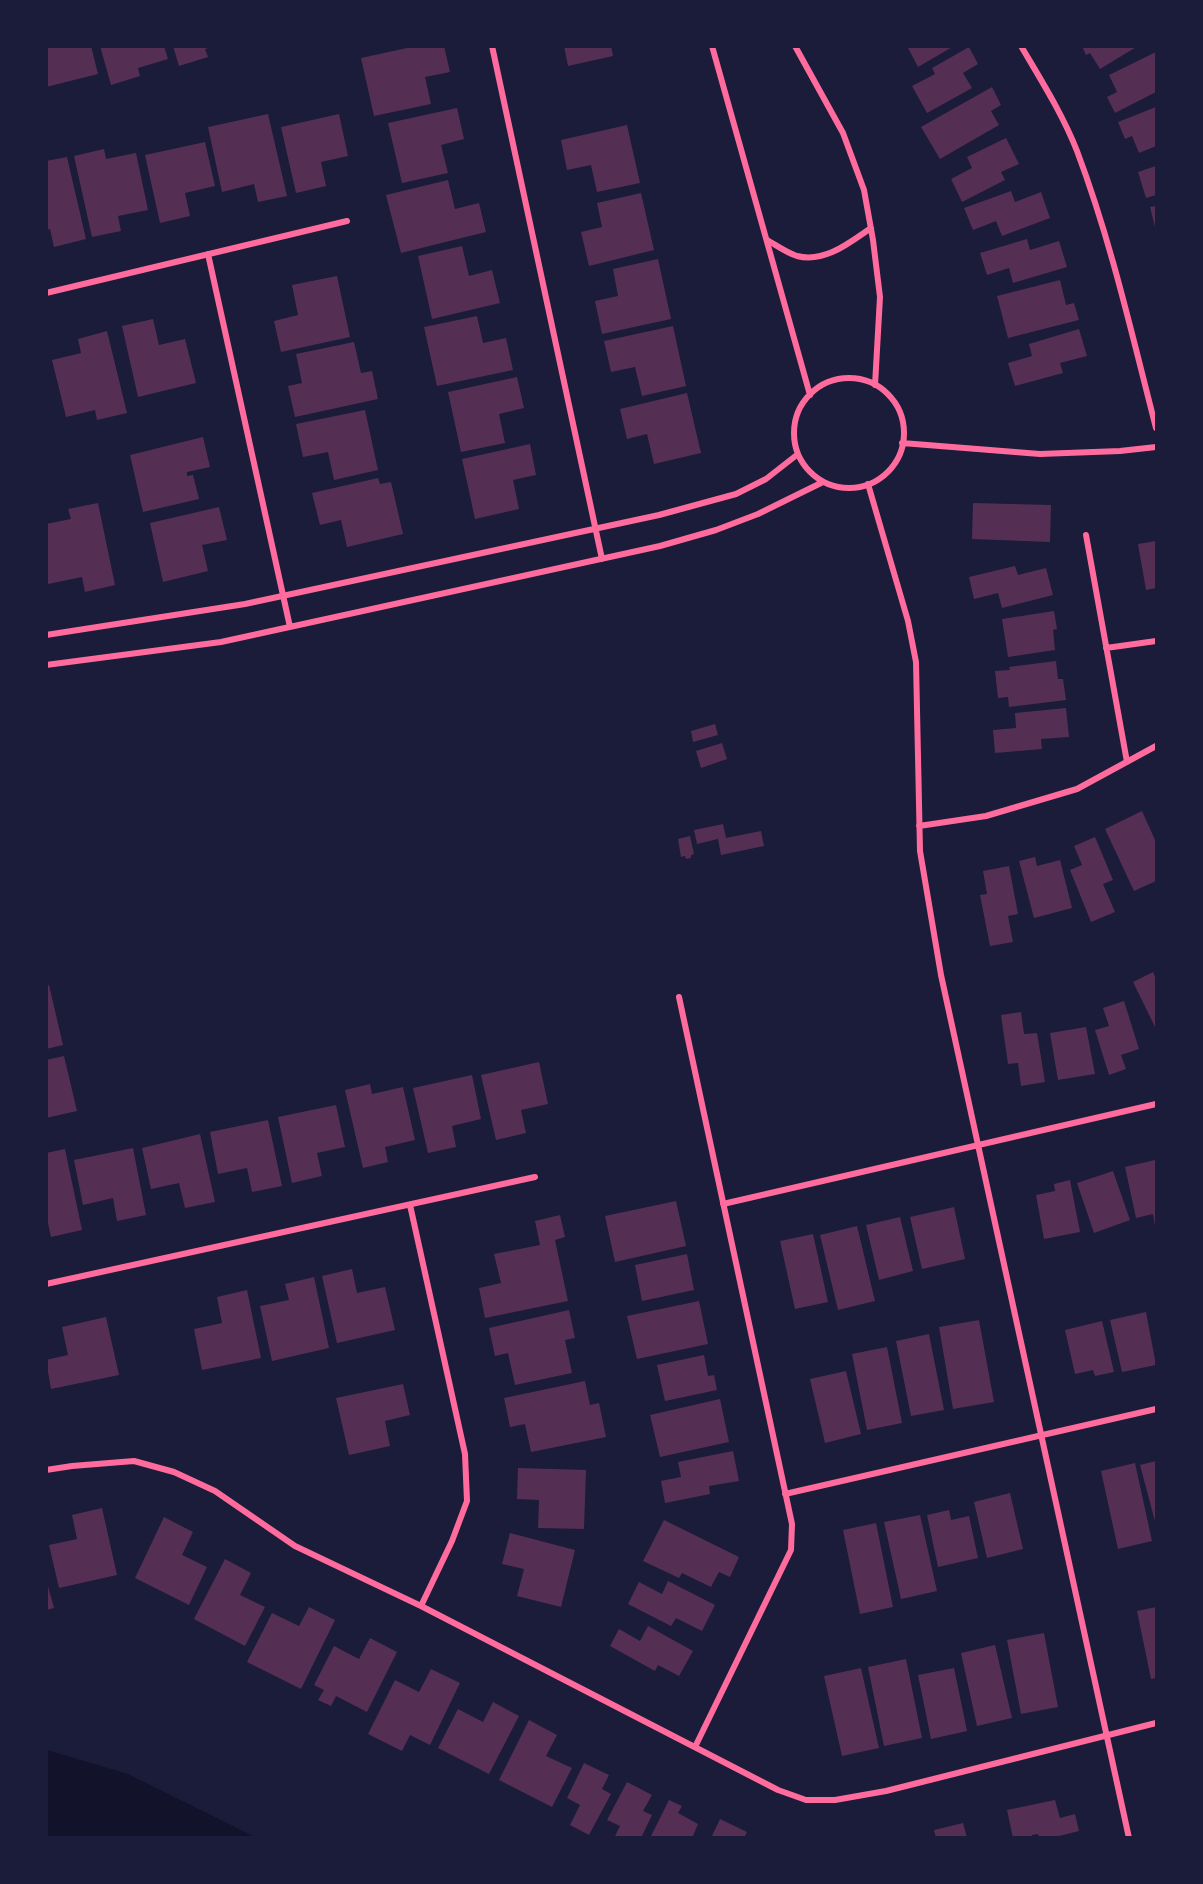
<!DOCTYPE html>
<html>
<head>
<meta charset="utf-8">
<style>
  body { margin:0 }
  #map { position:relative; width:1203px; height:1884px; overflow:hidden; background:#1b1b3a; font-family:"Work Sans",sans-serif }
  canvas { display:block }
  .frame { position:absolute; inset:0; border:48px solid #1b1b3a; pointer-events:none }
</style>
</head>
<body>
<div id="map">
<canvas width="1203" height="1884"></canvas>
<div class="frame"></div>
</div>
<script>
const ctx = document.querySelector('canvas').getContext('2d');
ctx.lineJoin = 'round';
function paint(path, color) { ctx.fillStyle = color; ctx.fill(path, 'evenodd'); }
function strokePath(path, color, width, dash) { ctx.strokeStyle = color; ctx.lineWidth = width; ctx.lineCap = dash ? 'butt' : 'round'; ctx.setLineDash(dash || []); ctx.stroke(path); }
paint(new Path2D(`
  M47 1750 128 1774 255 1837H47Z`), '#12122b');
paint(new Path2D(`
  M46 46H91L98 74 46 87Z
  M100 46H164L168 59 138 68 140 76 111 85Z
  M173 46H212V47L205 49 208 57 179 66Z
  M416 46H444L450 72 425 77 431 104 374 116 361 58Z
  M564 46H611L613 56 568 66Z
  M907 46H954L918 67Z
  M1082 46H1138L1100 69 1090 53 1086 55Z
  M969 47 978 64 963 73 972 88 927 113 912 86 935 74 932 68Z
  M1156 52V92L1115 113 1107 97 1117 92 1109 75Z
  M992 87 1001 105 991 111 999 125 940 159 921 127Z
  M1156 107V146L1139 153 1132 136 1125 139 1118 122Z
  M457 108 464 139 441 145 448 173 402 183 388 123Z
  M268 114 287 196 258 202 254 184 222 192 208 127Z
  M339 114 348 156 321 162 326 186 296 193 281 127Z
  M627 125 640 183 597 192 591 165 567 170 561 140Z
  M1006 138 1019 164 1001 172 1005 180 962 202 951 179 972 168 967 157Z
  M205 142 215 186 185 193 190 216 160 223 145 155Z
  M104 149 106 159 136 153 148 210 118 216 121 231 92 237 74 156Z
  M67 157 86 239 54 247 50 229 46 230V161Z
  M1156 166V195L1146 198 1138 172Z
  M448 180 455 209 479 203 486 232 401 253 386 195Z
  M1011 191 1015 202 1041 192 1050 218 1002 236 996 221 973 230 964 208Z
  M641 193 654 250 589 266 581 232 602 227 597 203Z
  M1156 206V227H1155L1150 207Z
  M1027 239 1030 250 1059 241 1067 267 1013 283 1009 268 987 275 980 253Z
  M462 246 469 276 492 270 500 303 432 319 418 256Z
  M658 259 671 319 602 334 595 301 618 296 613 269Z
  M337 276 350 337 281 352 274 321 298 315 292 285Z
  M1060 280 1066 305 1074 303 1079 320 1008 338 997 296Z
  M477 316 483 343 506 338 513 370 437 386 424 327Z
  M153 319 159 345 185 339 196 383 138 397 122 326Z
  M673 326 686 386 642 396 635 367 611 372 604 341Z
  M1079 329 1087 356 1060 363 1063 373 1015 386 1008 363 1032 356 1029 344Z
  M107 331 127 413 97 420 95 410 66 417 52 360 81 353 78 339Z
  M354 342 361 373 372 371 378 399 295 417 288 386 302 383 296 354Z
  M517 377 524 408 499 414 505 443 461 452 448 392Z
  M687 393 701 453 654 464 647 434 627 439 620 409Z
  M365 410 378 470 334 480 328 452 303 457 296 424Z
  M203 437 210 467 187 472V476L193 475 199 499 143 512 130 455Z
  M530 444 536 475 513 480 519 509 475 519 462 459Z
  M378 478 380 484 391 482 403 534 347 547 341 520 320 525 312 493Z
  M98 503 115 585 85 592 82 577 48 584 46 524 71 519 68 509Z
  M973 503 1051 505 1050 542 972 539Z
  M219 507 227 540 202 545 208 571 163 582 150 523Z
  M1156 541V588L1146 590 1138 544Z
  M1015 566 1018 575 1046 568 1053 595 1002 608 998 593 974 599 969 577Z
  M1054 611 1057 629 1053 630 1055 650 1008 657 1002 619Z
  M1056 661 1058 679H1063L1066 700 1009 707 1008 697 998 698 995 671 1010 670 1009 667Z
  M1066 708 1069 737 1041 739 1042 749 995 753 993 730 1016 728 1015 713Z
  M715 724 718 735 693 742 691 731Z
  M722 743 727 759 701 768 696 751Z
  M1142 811 1156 842V881L1134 891 1105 829Z
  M723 824 726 838 761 831 764 846 721 855 718 839 697 844 694 830Z
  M690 836 694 854 691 855V858L686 859 685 856 681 857 678 839Z
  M1095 837 1113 880 1103 884 1115 912 1091 922 1070 870 1082 865 1074 846Z
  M1035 857 1037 866 1060 860 1072 908 1034 918 1019 861Z
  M1009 866 1018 914 1008 916 1013 942 990 946 980 895 987 894 983 871Z
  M1153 972 1156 979V1029L1133 982Z
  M49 985 63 1045 46 1049V986Z
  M1124 1001 1139 1049 1121 1055 1126 1069 1109 1075 1095 1030 1109 1026 1103 1008Z
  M1021 1012 1024 1034 1037 1033 1045 1082 1021 1086 1018 1063 1008 1064 1001 1015Z
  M1086 1027 1095 1074 1058 1080 1050 1033Z
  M64 1056 77 1111 46 1118V1060Z
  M539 1062 548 1104 521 1110 526 1133 496 1140 481 1075Z
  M472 1075 481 1119 452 1126 456 1147 428 1153 413 1088Z
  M370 1084 372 1094 403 1087 415 1140 385 1147 388 1162 363 1168 345 1090Z
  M336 1105 345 1147 317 1153 322 1176 292 1183 278 1117Z
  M268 1120 282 1186 252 1192 247 1168 218 1174 210 1132Z
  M200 1134 215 1202 185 1208 179 1183 151 1189 142 1148Z
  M133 1148 146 1215 117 1221 113 1198 83 1205 74 1160Z
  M65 1149 82 1230 51 1237 46 1214V1153Z
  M1155 1160 1156 1165 1155 1226 1153 1214 1136 1218 1125 1167Z
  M1113 1171 1130 1220 1094 1233 1077 1183Z
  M1070 1180 1080 1232 1044 1239 1036 1195 1055 1191 1054 1184Z
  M676 1201 686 1246 615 1262 605 1216Z
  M954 1207 965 1259 922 1269 910 1217Z
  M560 1215 565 1237 555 1240 568 1301 485 1318 479 1288 501 1283 494 1254 540 1245 535 1221Z
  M900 1217 913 1271 879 1280 866 1225Z
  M857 1226 875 1301 838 1310 820 1235Z
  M813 1234 828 1302 795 1309 780 1241Z
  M687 1254 694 1290 642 1301 635 1265Z
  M352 1269 357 1293 385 1287 395 1330 337 1343 322 1276Z
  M314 1277 329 1348 272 1361 260 1306 289 1300 285 1284Z
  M247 1290 261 1358 202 1370 194 1329 222 1323 217 1297Z
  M699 1301 708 1344 637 1359 627 1316Z
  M569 1310 575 1338 565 1340 572 1373 515 1385 508 1353 495 1356 489 1328Z
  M1146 1312 1156 1365 1122 1372 1110 1320Z
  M106 1317 119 1375 51 1389 46 1360 68 1355 62 1327Z
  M979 1320 994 1402 953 1409 939 1327Z
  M1102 1321 1114 1372 1095 1376 1093 1370 1075 1374 1065 1330Z
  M929 1334 944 1410 911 1416 896 1341Z
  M887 1347 902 1423 867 1430 852 1354Z
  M704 1355 708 1376 714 1375 717 1390 665 1401 657 1365Z
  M846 1371 861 1434 825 1443 810 1379Z
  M585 1381 590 1405 599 1403 606 1437 531 1452 525 1424 510 1427 504 1398Z
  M403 1384 410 1415 385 1421 390 1446 349 1455 336 1398Z
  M720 1399 729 1442 660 1457 650 1415Z
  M733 1451 739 1481 709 1486 710 1494 665 1503 661 1481 681 1477 678 1462Z
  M1156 1461V1525L1140 1465Z
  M1135 1463 1152 1541 1118 1549 1101 1471Z
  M518 1468 586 1470 584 1529 538 1528 539 1500 517 1499Z
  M1010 1493 1023 1549 987 1558 974 1502Z
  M102 1508 117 1575 59 1588 49 1545 77 1539 72 1515Z
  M949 1510 951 1520 969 1516 978 1558 938 1567 927 1515Z
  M920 1515 937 1591 901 1599 884 1522Z
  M164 1517 193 1532 182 1555 207 1567 189 1605 135 1578Z
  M664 1520 739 1557 730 1577 719 1572 711 1587 682 1573 679 1578 643 1561Z
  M876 1523 893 1607 860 1614 843 1530Z
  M510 1533 575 1550 561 1607 517 1596 524 1569 502 1564Z
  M225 1559 251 1573 240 1595 265 1607 245 1646 194 1619Z
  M46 1579 54 1608 46 1610Z
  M668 1581 715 1605 702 1631 676 1618 671 1626 628 1604 639 1582 662 1594Z
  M309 1607 335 1620 301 1689 247 1662 272 1613 299 1626Z
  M1156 1607V1678L1151 1679 1137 1611Z
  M648 1626 693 1651 679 1676 658 1665 655 1671 610 1646 619 1629 640 1641Z
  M1044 1633 1058 1707 1021 1714 1007 1640Z
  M370 1638 397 1652 367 1712 336 1696 331 1706 318 1700 324 1690 314 1685 334 1646 359 1659Z
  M995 1645 1012 1718 977 1726 961 1653Z
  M906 1659 922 1738 884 1746 868 1667Z
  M861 1668 879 1748 842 1756 824 1676Z
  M954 1668 967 1731 931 1739 918 1675Z
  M431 1669 460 1683 430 1745 410 1735 402 1751 368 1734 395 1680 419 1692Z
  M493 1702 519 1716 489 1774 438 1748 458 1709 483 1722Z
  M529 1720 557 1735 546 1756 572 1768 552 1807 499 1780Z
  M584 1763 609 1775 602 1789 611 1794 589 1835 570 1825 580 1805 567 1798Z
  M627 1782 652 1795 643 1811 652 1815 641 1838H614L620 1826 607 1820Z
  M669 1800 682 1806 678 1813 698 1824 692 1838H650Z
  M1055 1800 1060 1818 1075 1814 1079 1831 1051 1838H1039L1038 1834 1032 1835V1838H1013L1007 1810Z
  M720 1819 747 1832 744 1838H711Z
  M963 1823 967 1838H936L934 1830Z`), '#542f53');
strokePath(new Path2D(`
  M492 46 602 559
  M712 46 810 395
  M795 46 843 133 864 190 873 240 880 297 875 385
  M1021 46C1041 80 1063 115 1077 151 1111 241 1132 335 1156 428
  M767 240C776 245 787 253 797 256 825 263 849 243 871 228
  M208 254 290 627
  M46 293 347 221
  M794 433a55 55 0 1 1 110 0a55 55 0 1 1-110 0Z
  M902 443 1040 454 1120 451 1156 447
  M868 484 908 621 916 662 920 851 941 975 1129 1838
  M1086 535 1127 762
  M46 635 245 604 659 515 736 494 766 479 798 454
  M1106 648 1156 641
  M46 665 221 642 660 546 716 530 758 514 823 482
  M919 826 986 816 1077 789 1156 746
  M679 997 792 1524 791 1550 695 1747
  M723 1204 1156 1104
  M410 1205 465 1454 467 1501 452 1541 421 1606
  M46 1284 535 1177
  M46 1470 72 1466 134 1461 174 1472 215 1491 295 1546 421 1606 778 1790 806 1800H835L886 1791 1156 1723
  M785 1494 1156 1409`), '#ff6b9d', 6);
</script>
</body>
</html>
